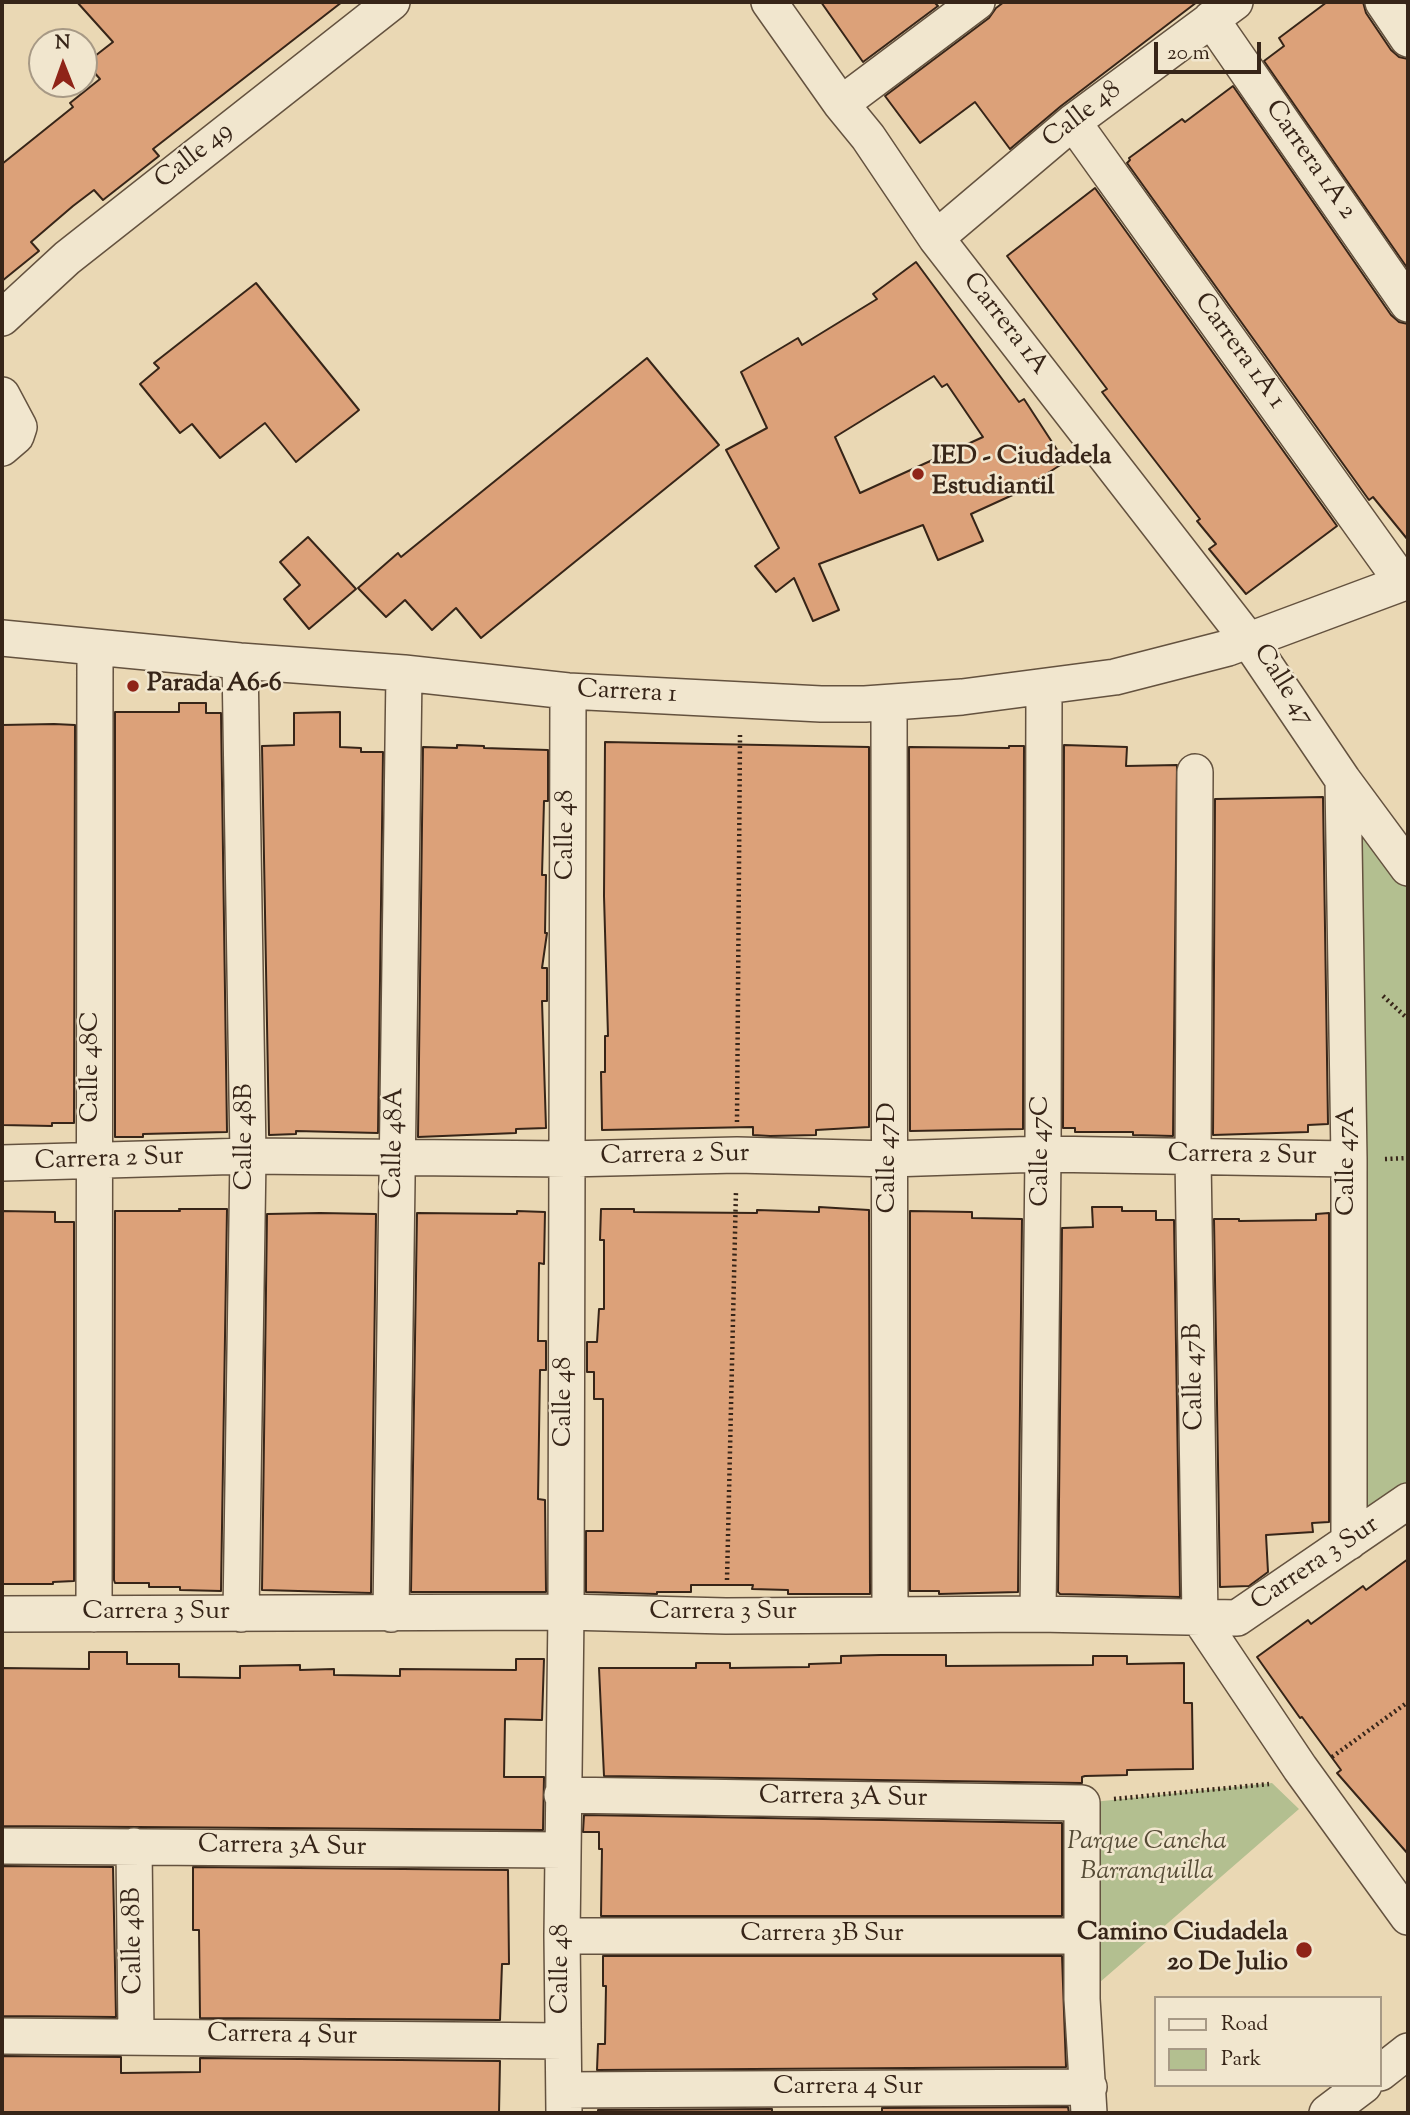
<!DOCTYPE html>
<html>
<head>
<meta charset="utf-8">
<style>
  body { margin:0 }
  #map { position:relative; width:1410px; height:2115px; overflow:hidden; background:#ead8b4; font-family:"Sorts Mill Goudy",serif }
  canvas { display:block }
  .frame { position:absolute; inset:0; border:4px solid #372518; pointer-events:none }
  .legend { position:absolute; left:1154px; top:1996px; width:228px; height:91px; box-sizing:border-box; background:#f1e6ce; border:2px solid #a79985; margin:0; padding:9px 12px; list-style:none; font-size:21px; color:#372518 }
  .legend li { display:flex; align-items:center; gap:14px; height:35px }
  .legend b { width:35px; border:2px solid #a79985 }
  .north { position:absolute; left:28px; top:28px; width:70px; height:70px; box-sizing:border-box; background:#f1e6ce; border:2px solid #a79985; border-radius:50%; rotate:359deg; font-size:19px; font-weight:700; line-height:28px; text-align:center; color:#372518 }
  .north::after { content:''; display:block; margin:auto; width:24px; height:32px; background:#8f2418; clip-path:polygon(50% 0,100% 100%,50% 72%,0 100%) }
  .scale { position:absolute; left:1154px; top:42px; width:107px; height:32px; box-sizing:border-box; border:4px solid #372518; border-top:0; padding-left:9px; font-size:21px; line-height:24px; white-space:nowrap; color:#372518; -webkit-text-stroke:5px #f1e6ce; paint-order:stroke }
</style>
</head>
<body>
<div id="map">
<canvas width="1410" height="2115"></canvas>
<div class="frame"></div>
<ul class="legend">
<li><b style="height:9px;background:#f1e6ce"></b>Road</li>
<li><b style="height:19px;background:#b3bf90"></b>Park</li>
</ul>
<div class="north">N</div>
<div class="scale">20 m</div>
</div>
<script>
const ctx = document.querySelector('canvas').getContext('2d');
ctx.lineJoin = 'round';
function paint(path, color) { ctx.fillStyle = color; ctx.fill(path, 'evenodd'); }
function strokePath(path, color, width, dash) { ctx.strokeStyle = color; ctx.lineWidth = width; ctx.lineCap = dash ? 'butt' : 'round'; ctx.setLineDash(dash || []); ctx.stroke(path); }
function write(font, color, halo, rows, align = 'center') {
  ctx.font = font + ' "Sorts Mill Goudy",serif'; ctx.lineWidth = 5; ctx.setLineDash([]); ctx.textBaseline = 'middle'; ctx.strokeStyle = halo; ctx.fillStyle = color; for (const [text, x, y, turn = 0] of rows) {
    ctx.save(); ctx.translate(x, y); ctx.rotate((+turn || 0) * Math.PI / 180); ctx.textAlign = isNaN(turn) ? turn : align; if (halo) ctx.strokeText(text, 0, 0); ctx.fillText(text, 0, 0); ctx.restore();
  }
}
paint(new Path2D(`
  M1345 782 1408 871V1491L1350 1533Z
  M1272 1783 1299 1809 1084 1996V1803Z`), '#b3bf90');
const building = new Path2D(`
  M77 2H342L153 149 159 156 103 200 94 190 73 206 31 242 39 251 2 281V164L73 107 70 103 100 79 86 63 113 42Z
  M821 2H934L938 6 863 62Z
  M1004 2H1197L1061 106 1010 149 975 102 920 143 885 96 989 18 996 8Z
  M1327 2H1363L1366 13 1391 50 1399 57 1408 59V269L1264 61 1284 46 1279 38Z
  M1233 86 1391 315 1399 322 1408 324V540L1373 497 1369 500 1127 163 1130 160 1129 158 1182 119 1185 122Z
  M1095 188 1337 526 1246 594 1209 549 1216 544 1197 521 1200 519 1102 392 1107 389 1007 256Z
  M916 262 1019 402 1024 399 1065 462 1017 493 971 514 983 541 938 560 923 525 819 564 839 610 813 621 794 578 776 592 755 566 779 548 726 450 767 428 741 372 798 338 802 345 877 299 873 294ZM934 376 942 387 947 384 983 437 860 493 835 437Z
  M256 283 359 410 296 462 265 423 220 458 192 424 180 433 140 384 159 368 154 363Z
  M647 358 719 445 481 638 456 608 432 630 405 600 386 617 358 588 398 553 401 557Z
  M308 537 356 589 309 629 284 599 300 585 280 562Z
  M179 703H206V713H221L227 1132 143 1134V1137H115V712H179Z
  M340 712V747L361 748V752H383L378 1133 296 1131V1134L269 1135 262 746 294 745V713Z
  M54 724 75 725 74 1123H52V1126L2 1125V725Z
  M605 742 869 747V1127L816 1130V1135L770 1136 753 1135V1127L602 1130 601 1072H605V1036H608L604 896Z
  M457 745 484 746V748L548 750V801H544L542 875H546L545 933H547L542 968H547V1001H542L546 1128 516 1129V1133L418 1137 423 747 457 748Z
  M1064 745 1127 747 1126 766 1177 765 1173 1136 1133 1135V1132H1075V1128H1063Z
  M1009 746H1024L1023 1129 910 1131 909 747 1009 748Z
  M1323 797 1328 1124 1308 1125V1132L1213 1135 1215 799Z
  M819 1207 869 1210 870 1594H788V1590L752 1589 753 1585H691V1592H657V1594L586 1592V1531H603V1399H594V1372H587V1342H597L599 1309H604V1240H600L601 1209H634V1212L757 1213V1210L819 1212Z
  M1092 1207H1122V1211H1156V1220H1174L1180 1597 1060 1594 1058 1592 1062 1228 1093 1227Z
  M179 1209H227L221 1591 180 1590V1587H149V1583H115L114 1580 115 1211H180Z
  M2 1211 55 1212V1222H74V1581L53 1582V1584H2Z
  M517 1211 545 1212 544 1264 539 1263 538 1341H546V1370H540L538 1499 545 1500 546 1592H411L417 1213 517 1214Z
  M910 1211 972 1212V1218L1022 1219 1018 1592 939 1594V1591H910Z
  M320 1213 376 1214 371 1593 262 1590 267 1214Z
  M1329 1213V1522L1312 1523 1313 1532 1266 1535 1268 1572 1249 1586 1220 1587 1214 1219H1239V1221L1316 1220V1214Z
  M1408 1559V1854L1337 1773 1341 1770 1302 1717 1300 1718 1257 1657 1308 1620 1311 1624 1363 1586 1366 1590Z
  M89 1652H127V1664H179V1677L240 1678V1666L300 1665V1670L334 1669V1675L400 1676V1669L516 1670V1659H544L542 1720 505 1719 504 1777H544L543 1830 2 1826V1668L89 1669Z
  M881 1655H946V1666L1093 1665V1656H1127V1664L1184 1663V1703H1192L1193 1769 1127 1770V1775L1085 1776 1082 1777V1783L604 1776 599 1668H696V1663H730V1668L809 1667V1664L841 1663V1656Z
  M584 1815 1062 1823V1916H601L602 1849H599V1832H583Z
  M2 1866 113 1867 116 2017 2 2016Z
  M193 1867 508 1870 509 1964H502L500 2020 200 2018 199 1930H193Z
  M603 1956H1062L1066 2067 597 2070 598 2044H605L606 1986H603Z
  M2 2056 121 2057V2073L200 2072V2058L500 2061 499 2113H2Z
  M1068 2107 1069 2113H882V2108Z
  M772 2109V2113H598V2110Z`);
paint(building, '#dca179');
strokePath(building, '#372518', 2);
const minor = new Path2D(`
  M769 2 841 104 868 137 936 238 1249 641 1343 780 1408 868
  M1383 2 1408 39
  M1211 19 1408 304
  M841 104 977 2
  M1073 122 1403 583
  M936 238 1073 122 1235 2
  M2 318 67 258 392 2
  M2 395 19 427 16 436 2 448
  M2 638 240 661 404 673 568 691 821 704H865L962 697 1115 677 1228 648 1408 581
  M240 661 248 1156 241 1614
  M889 703 890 1614
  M1195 772 1193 1157 1200 1619 1300 1768 1408 1917
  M1343 780 1349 1159V1542
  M2 1163 248 1156 567 1159 737 1155 890 1159 1043 1154 1349 1159
  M2 1614 566 1612 726 1616 1038 1614 1237 1618 1408 1501
  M94 1614 95 647
  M391 1614 404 673
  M1038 1614 1043 1154 1044 687
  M562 1795 1082 1803V1999L1089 2113
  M2 1846 563 1850
  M134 1846 136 2035
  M562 1936H1082
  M2 2036 563 2041
  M1380 2073 1408 2051
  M565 2090 1089 2087
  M564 2113 562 1936 566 1612 568 691
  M1327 2113 1364 2085`);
strokePath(minor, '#64523f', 38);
strokePath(new Path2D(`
  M1383 996 1408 1019
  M737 1122 740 735
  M1385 1159 1408 1158
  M727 1580 736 1190
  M1332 1757 1408 1702
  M1114 1799 1269 1784`), '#372518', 4.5, [2, 3.5]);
strokePath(minor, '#f1e6ce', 35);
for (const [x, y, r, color] of [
  [918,474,7,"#8f2418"],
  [133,686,7,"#8f2418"],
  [1304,1950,9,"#8f2418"]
]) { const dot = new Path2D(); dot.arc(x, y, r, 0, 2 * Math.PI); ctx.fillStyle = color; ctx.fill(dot); strokePath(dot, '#f1e6ce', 2.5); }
write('26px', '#372518', '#f1e6ce', [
  ["Calle 48",1083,116,-38],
  ["Calle 49",195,157,-38],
  ["Carrera 1A 2",1309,161,55],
  ["Carrera 1A",1004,325,52],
  ["Carrera 1A 1",1238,352,54],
  ["Calle 47",1282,686,58],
  ["Carrera 1",627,694,3],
  ["Calle 48",568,835,-90],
  ["Calle 48C",93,1067,-90],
  ["Calle 48B",247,1137,-90],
  ["Calle 48A",396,1143,-89],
  ["Calle 47C",1043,1151,-90],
  ["Carrera 2 Sur",675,1157,-1],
  ["Carrera 2 Sur",1242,1157,1],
  ["Calle 47D",890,1158,-90],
  ["Carrera 2 Sur",109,1161,-2],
  ["Calle 47A",1349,1161,-90],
  ["Calle 47B",1196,1377,-91],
  ["Calle 48",566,1402,-90],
  ["Carrera 3 Sur",1316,1565,-34],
  ["Carrera 3 Sur",156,1614],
  ["Carrera 3 Sur",723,1614],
  ["Carrera 3A Sur",843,1799,1],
  ["Carrera 3A Sur",282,1848,1],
  ["Carrera 3B Sur",822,1936],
  ["Calle 48B",135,1941,-91],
  ["Calle 48",563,1969,-90],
  ["Carrera 4 Sur",282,2037,1],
  ["Carrera 4 Sur",848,2089]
]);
write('bold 26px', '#372518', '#f1e6ce', [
  ["IED - Ciudadela",932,459],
  ["Estudiantil",932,489],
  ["Parada A6-6",147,686],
  ["Camino Ciudadela",1288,1935,"right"],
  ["20 De Julio",1288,1965,"right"]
], 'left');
write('italic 26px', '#564c36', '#f1e6ce', [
  ["Parque Cancha",1147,1844],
  ["Barranquilla",1147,1874]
]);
</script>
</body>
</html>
